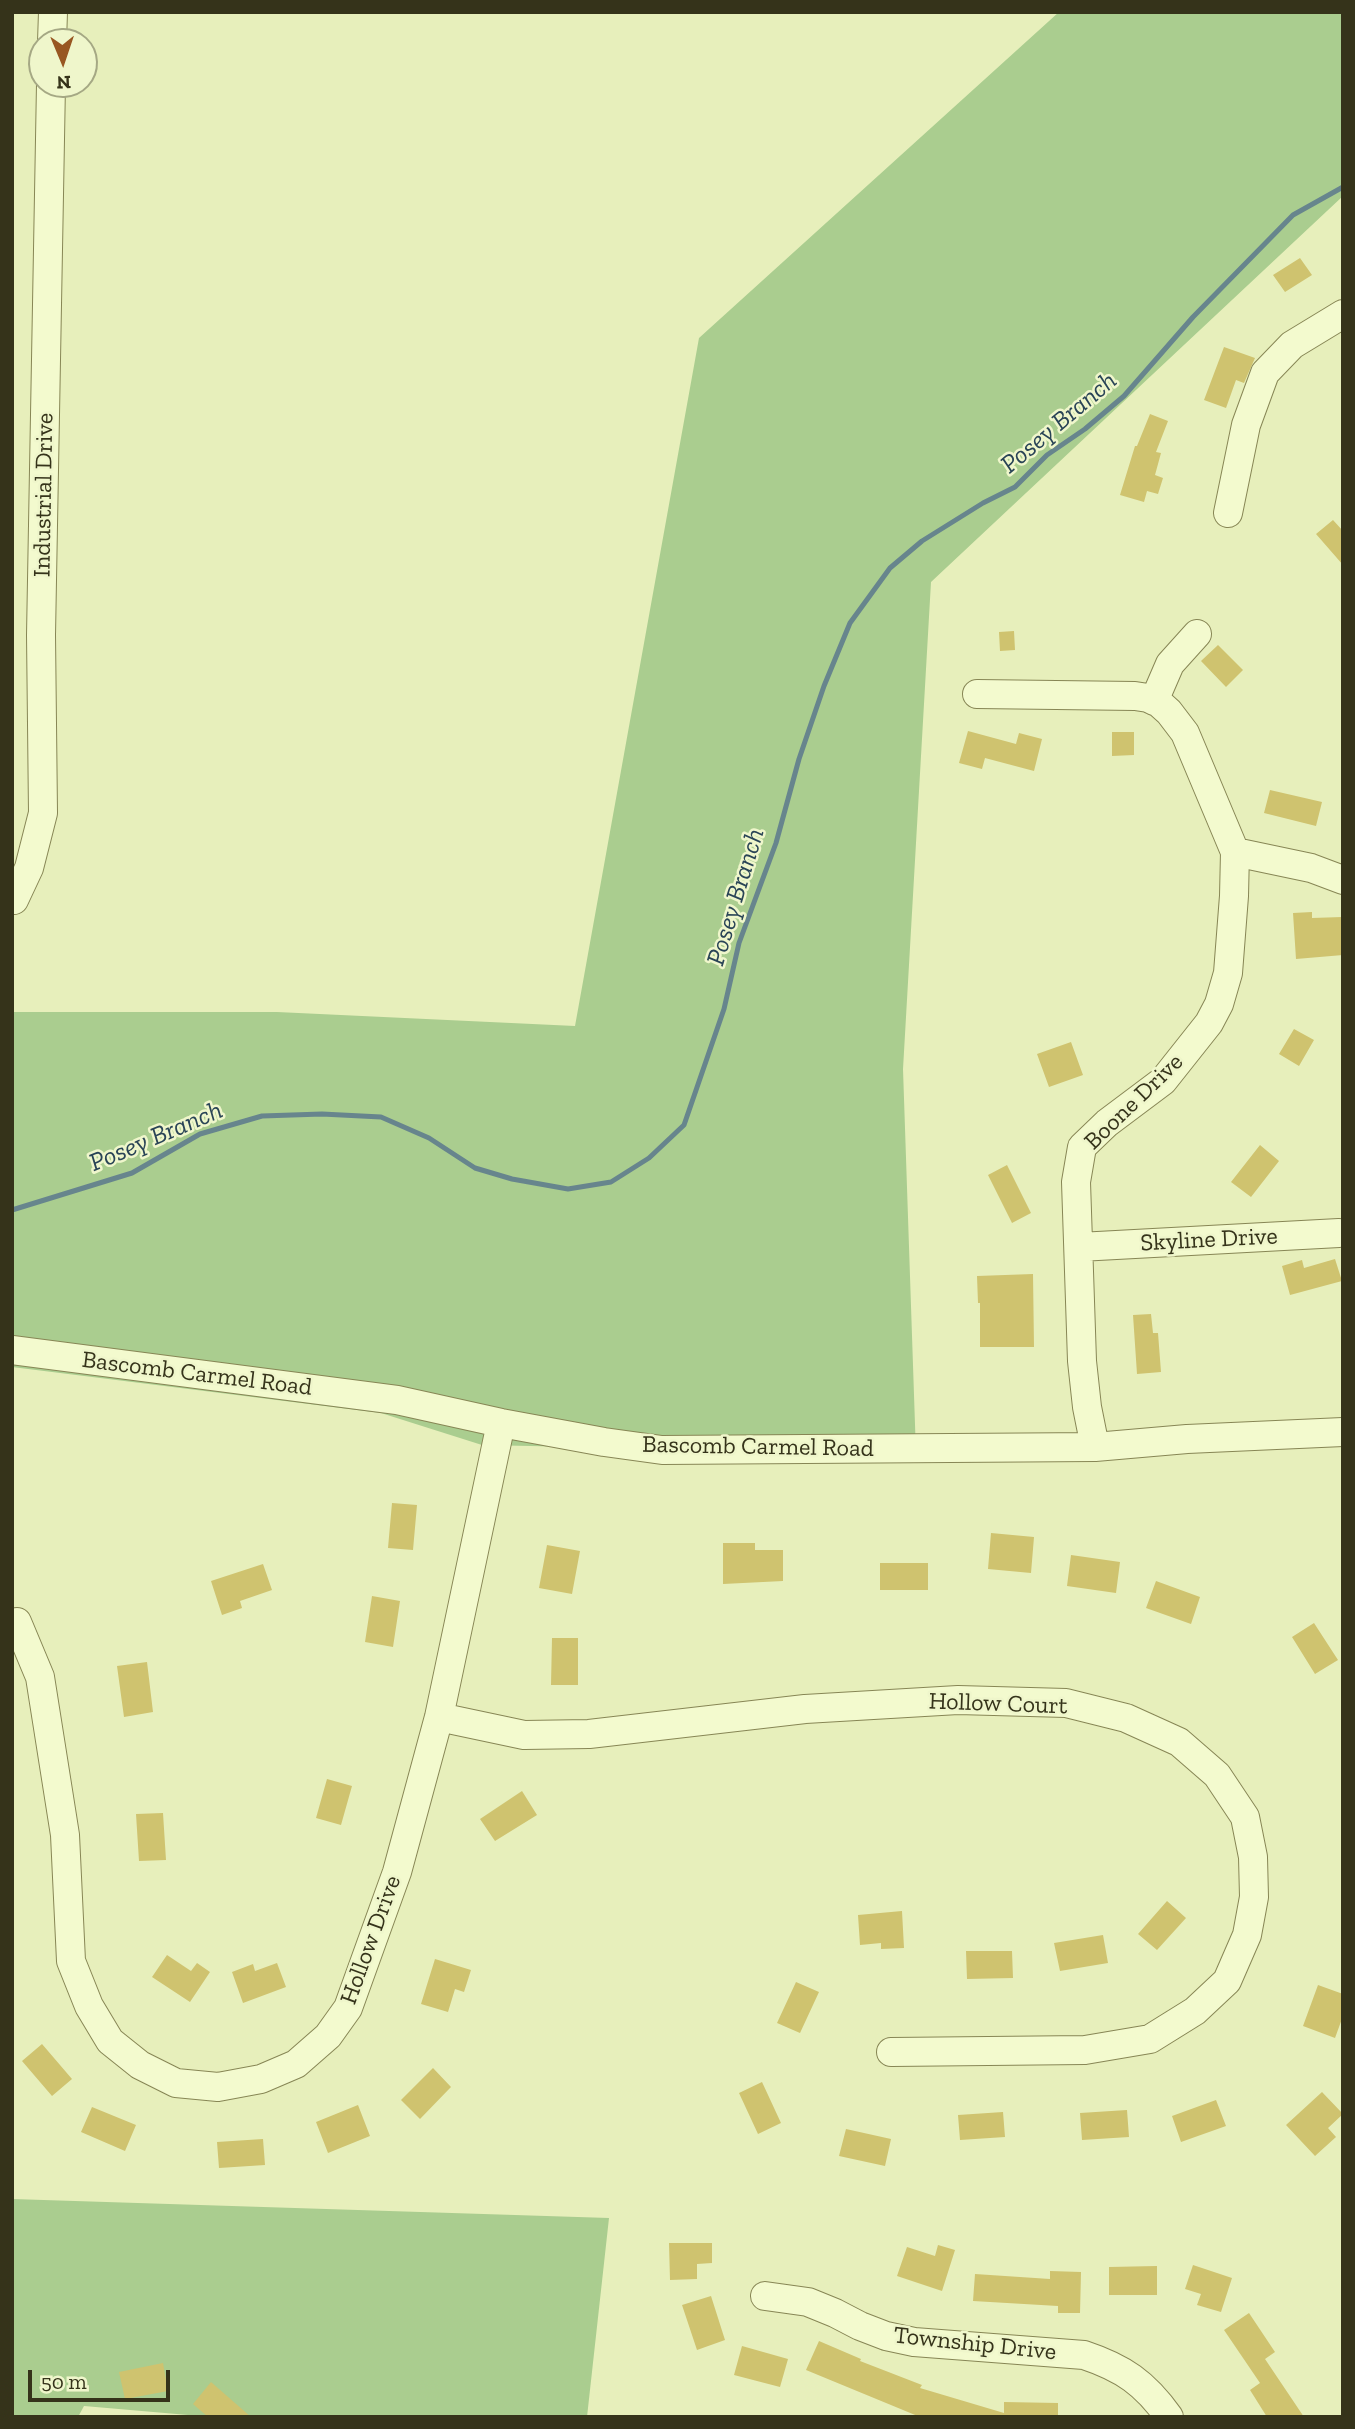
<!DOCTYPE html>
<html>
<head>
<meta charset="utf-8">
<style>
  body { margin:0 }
  #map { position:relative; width:1355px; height:2429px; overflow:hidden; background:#e7efbb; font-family:"Zilla Slab",serif }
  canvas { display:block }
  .frame { position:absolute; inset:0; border:14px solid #35331a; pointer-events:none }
  .north { position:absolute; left:28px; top:28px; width:70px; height:70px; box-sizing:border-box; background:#eff6cb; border:2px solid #a5a884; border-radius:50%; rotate:178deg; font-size:19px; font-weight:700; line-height:28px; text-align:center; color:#35331a }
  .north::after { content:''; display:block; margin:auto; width:24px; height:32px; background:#985722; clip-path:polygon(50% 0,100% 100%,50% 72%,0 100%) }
  .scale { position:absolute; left:28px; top:2370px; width:142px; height:32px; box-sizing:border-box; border:4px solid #35331a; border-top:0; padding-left:9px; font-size:21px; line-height:24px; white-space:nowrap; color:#35331a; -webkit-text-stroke:5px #eff6cb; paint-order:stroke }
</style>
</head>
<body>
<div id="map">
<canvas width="1355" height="2429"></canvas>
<div class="frame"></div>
<div class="north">N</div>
<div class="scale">50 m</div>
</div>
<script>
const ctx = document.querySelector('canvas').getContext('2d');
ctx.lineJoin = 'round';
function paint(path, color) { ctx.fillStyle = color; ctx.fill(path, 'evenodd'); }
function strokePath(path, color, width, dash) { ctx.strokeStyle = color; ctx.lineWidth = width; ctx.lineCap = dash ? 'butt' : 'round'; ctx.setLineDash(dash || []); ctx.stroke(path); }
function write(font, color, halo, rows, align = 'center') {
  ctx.font = font + ' "Zilla Slab",serif'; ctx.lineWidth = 5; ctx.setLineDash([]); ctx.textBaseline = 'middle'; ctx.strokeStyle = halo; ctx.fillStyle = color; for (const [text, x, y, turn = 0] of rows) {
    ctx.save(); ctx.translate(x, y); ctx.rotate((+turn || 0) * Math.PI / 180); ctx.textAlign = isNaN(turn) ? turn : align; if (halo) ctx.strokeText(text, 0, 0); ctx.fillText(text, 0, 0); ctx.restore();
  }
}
paint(new Path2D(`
  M1059 12H1343V196L931 582 903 1069 916 1454 482 1445 381 1413 12 1367V1012H277L575 1026 699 338Z
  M12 2199 609 2218 587 2417H211L84 2406 78 2417H12Z`), '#aacd8f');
strokePath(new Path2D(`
  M12 1210 132 1173 200 1134 262 1116 322 1114 381 1117 429 1138 475 1168 512 1179 568 1189 611 1182 649 1158 684 1125 724 1009 739 943 776 843 799 759 824 686 850 623 890 568 922 541 983 503 1015 487 1047 455 1085 429 1124 396 1193 317 1293 215 1343 187`), '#67858d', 5);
paint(new Path2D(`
  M1300 258 1312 275 1285 292 1273 275Z
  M1224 347 1255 358 1244 383 1236 380 1226 408 1204 400Z
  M1150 414 1168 421 1156 452 1161 453 1155 475 1163 478 1158 494 1147 491 1144 502 1120 495 1135 446H1137Z
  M1333 520 1343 531V565L1316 534Z
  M1014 631 1015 650 1000 651 999 632Z
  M1218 645 1243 670 1226 687 1201 661Z
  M968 731 1016 744 1019 733 1042 739 1034 771 985 758 982 769 959 763Z
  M1112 732H1134V755L1112 756Z
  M1270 790 1322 802 1316 826 1264 813Z
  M1312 912V918L1342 917 1343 955 1296 959 1293 913Z
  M1294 1029 1314 1040 1299 1066 1279 1054Z
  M1071 1042 1083 1075 1049 1087 1037 1054Z
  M1260 1145 1279 1161 1251 1197 1231 1182Z
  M1007 1165 1031 1213 1012 1223 988 1175Z
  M1335 1259 1342 1281 1290 1295 1282 1266 1302 1260 1304 1268Z
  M1033 1274 1034 1347H980V1303H978L977 1276Z
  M1151 1314 1153 1333H1158L1161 1372 1137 1374 1133 1315Z
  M392 1503 417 1505 413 1550 388 1548Z
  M991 1533 1034 1537 1031 1573 988 1569Z
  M723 1543H755V1550H783V1581L723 1584Z
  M547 1545 580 1551 572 1594 539 1588Z
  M1071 1555 1120 1562 1116 1593 1067 1586Z
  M880 1563H928V1590H880Z
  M263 1564 272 1590 240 1601 242 1608 222 1615 211 1581Z
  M1156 1581 1200 1597 1191 1624 1146 1608Z
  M372 1596 400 1601 393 1647 365 1642Z
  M1314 1623 1338 1660 1315 1674 1292 1637Z
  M552 1638H578V1685H551Z
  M147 1662 153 1712 124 1717 117 1666Z
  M327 1779 352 1786 341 1825 316 1818Z
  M522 1791 537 1815 495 1841 480 1819Z
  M163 1813 166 1860 139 1861 136 1814Z
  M1167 1901 1186 1918 1157 1950 1138 1934Z
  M902 1911 904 1948 881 1949V1943L860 1945 858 1915Z
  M1103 1935 1108 1963 1060 1971 1054 1943Z
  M966 1951H1012L1013 1978 967 1979Z
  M167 1955 191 1971 197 1963 210 1972 190 2002 152 1977Z
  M435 1959 471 1970 464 1992 455 1989 448 2012 421 2004Z
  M277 1963 286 1987 243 2003 232 1972 253 1964 255 1971Z
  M796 1982 819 1992 800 2033 777 2023Z
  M1318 1985 1343 1994V2016L1335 2038 1303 2026Z
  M42 2044 72 2079 52 2096 22 2061Z
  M433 2068 451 2087 420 2119 401 2100Z
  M762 2082 781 2123 758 2134 739 2093Z
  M1322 2092 1343 2114 1328 2128 1336 2137 1315 2156 1286 2125Z
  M1216 2100 1226 2126 1181 2142 1172 2116Z
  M358 2105 370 2136 328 2153 316 2122Z
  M92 2107 136 2125 125 2151 81 2132Z
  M1127 2110 1129 2137 1082 2140 1080 2113Z
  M1003 2112 1005 2137 960 2140 958 2115Z
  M846 2129 891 2139 885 2166 839 2156Z
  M263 2139 265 2165 219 2168 217 2142Z
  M669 2243H712V2263L697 2264V2279L670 2280Z
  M938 2245 955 2250 942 2291 897 2276 907 2247 935 2256Z
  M1193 2265 1232 2278 1221 2312 1197 2305 1201 2294 1185 2289Z
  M1157 2266V2295H1109V2267Z
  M1050 2271 1081 2272 1080 2313H1058V2306L973 2301 975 2274 1050 2279Z
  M711 2296 725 2340 697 2350 682 2305Z
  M1249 2313 1275 2352 1265 2359 1304 2417H1267L1250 2390 1260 2383 1224 2330Z
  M819 2341 861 2359 860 2361 922 2385 920 2388 1004 2413V2402L1058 2403V2417H1004V2413V2417H920L806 2370Z
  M742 2346 788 2359 780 2387 734 2375Z
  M163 2363 168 2391 125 2399 119 2372Z
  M211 2382 251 2417H208L193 2404Z`), '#cfc36f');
const minor = new Path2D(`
  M52 42 53 12
  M1228 513 1246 425 1265 373 1292 345 1343 314
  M977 694 1135 696 1148 698 1159 703 1169 712 1185 733 1235 852 1234 896 1228 973 1219 1004 1209 1023 1163 1081 1107 1123 1082 1147 1076 1182 1082 1361 1087 1407 1095 1447
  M1154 701 1170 664 1197 634
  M1235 852 1311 868 1343 880
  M14 900 29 868 43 813 41 635 51 84
  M1079 1247 1339 1233
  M12 1350 397 1400 501 1423 604 1442 662 1450 1095 1447 1187 1439 1343 1432
  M17 1622 40 1677 65 1835 71 1961 89 2006 110 2041 140 2065 176 2083 218 2087 261 2079 296 2064 328 2036 348 2008 397 1872 439 1717 501 1423
  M439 1717 524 1735 589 1734 805 1709 958 1700 1066 1703 1126 1718 1179 1742 1217 1775 1245 1817 1253 1857 1254 1897 1247 1935 1227 1981 1195 2011 1150 2039 1085 2050 891 2052
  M765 2296 808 2302 835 2313 860 2326 886 2336 914 2342 1084 2355C1123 2368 1145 2383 1169 2417`);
strokePath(minor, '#878655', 30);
strokePath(minor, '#f3face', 28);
write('24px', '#35331a', '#eff6cb', [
  ["Industrial Drive",44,495,-89],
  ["Boone Drive",1134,1102,-44],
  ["Skyline Drive",1209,1240,-3],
  ["Bascomb Carmel Road",197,1374,7],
  ["Bascomb Carmel Road",758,1447,1],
  ["Hollow Court",998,1704,2],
  ["Hollow Drive",371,1940,-70],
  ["Township Drive",975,2344,6]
]);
write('italic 26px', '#294456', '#eff6cb', [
  ["Posey Branch",1059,423,-40],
  ["Posey Branch",736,897,-73],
  ["Posey Branch",156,1137,-23]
]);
</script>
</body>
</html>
